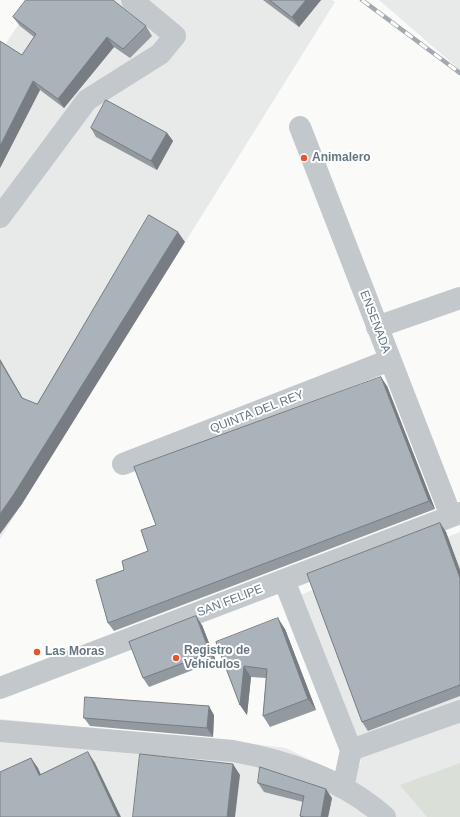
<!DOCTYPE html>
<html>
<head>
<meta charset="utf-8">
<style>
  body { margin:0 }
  canvas { display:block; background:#fafaf8 }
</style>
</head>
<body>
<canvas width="460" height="817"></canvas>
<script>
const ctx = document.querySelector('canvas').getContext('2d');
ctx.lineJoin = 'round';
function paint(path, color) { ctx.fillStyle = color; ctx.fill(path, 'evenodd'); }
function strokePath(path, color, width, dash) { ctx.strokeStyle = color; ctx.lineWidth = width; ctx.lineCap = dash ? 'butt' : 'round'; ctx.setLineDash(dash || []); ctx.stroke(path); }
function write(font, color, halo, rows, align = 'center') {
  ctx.font = font + ' Arial,sans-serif'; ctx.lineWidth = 4; ctx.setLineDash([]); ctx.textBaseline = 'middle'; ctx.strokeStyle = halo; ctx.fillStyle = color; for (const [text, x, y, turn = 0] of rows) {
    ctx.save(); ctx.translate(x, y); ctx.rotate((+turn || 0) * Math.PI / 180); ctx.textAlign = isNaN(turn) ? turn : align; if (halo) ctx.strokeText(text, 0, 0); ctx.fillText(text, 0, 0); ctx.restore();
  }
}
paint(new Path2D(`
  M35 0H332L335 2 0 539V52Z
  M379 0H460V70Z
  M460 532V817H0V719L212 739 286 748 350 780 361 762 300 595Z`), '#e8e9e9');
paint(new Path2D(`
  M460 763V817H427L400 785Z`), '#dadfd7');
strokePath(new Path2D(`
  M300 127 451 516
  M0 217 87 100 160 54 175 36 132 0
  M377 327 460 298
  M123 464 390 360
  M284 580 351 750 343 788
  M0 688 460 513
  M0 731 233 751C288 761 342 779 385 817
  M351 750 460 711`), '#c3c8cc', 22);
const rail = new Path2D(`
  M362 0 460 73`);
strokePath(rail, '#a2aab0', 4.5);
strokePath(rail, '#fff', 3, [9]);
paint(new Path2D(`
  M263 0H321L299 27Z
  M13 17 146 26 152 36 130 58 114 47 64 108 40 90 0 168 22 55 34 37 20 26Z
  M91 128 167 133 173 141 157 170 96 137Z
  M387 386 435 509 114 631 108 623 124 570 148 551 156 525Z
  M440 523 446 532 460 570V696L368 731 362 722Z
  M202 625 216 661 149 687 143 678Z
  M285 629 316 710 270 727 263 716 266 678 251 677 247 715 240 705 216 642Z
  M214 715 213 737 90 726 84 718Z
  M258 783 332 798 328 817H301L300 816 303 802 264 792Z`), '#929a9f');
paint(new Path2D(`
  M306 0H321L299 27 292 17Z
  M107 37 114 47 64 108 58 99Z
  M33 81 40 90 0 168V146Z
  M167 133 173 141 157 170 151 161Z
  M178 232 185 242 22 504 0 534V514Z
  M0 359 29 409 22 398 0 361Z
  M381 377 387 386 435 509 429 501Z
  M440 523 446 532 460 570V578Z
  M196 616 202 625 216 661 210 653Z
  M278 618 285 629 316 710 308 699Z
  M244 666 251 677 247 715 240 705Z
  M209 706 214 715 213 737 207 728Z
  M88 752 95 763 121 817H118Z
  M31 758 38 768 46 786 39 775Z
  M233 764 240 775 235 817H227Z
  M326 789 332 798 328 817H321Z`), '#777d82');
const building = new Path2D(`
  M26 0H113L146 26 123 49 107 37 58 99 33 81 0 146V41L22 55 36 34 13 17Z
  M270 0H306L292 17Z
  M106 100 167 133 151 161 91 128Z
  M149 215 178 232 14 494 0 514V361L22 398 37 404Z
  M381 377 429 501 108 623 96 580 124 570 122 561 148 551 141 530 156 525 134 467Z
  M440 523 460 578V685L362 722 307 574Z
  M196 616 210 653 143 678 129 642Z
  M278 618 308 699 263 716 267 669 244 666 240 705 216 642Z
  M85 697 209 706 207 728 84 718Z
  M88 752 118 817H0V772L31 758 39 775Z
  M140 754 233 764 227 817H133Z
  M260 767 326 789 321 817H304L300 816 304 796 258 783Z`);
paint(building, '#aab3b9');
strokePath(building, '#777d82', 1);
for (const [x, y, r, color] of [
  [304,158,4,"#e4572e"],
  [37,652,4,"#e4572e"],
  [176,658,4,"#e4572e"]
]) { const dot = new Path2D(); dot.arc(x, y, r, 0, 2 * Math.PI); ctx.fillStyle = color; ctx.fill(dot); strokePath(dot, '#fff', 1.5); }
write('bold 12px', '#657683', '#fff', [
  ["Animalero",312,158],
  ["Registro de",184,651],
  ["Vehículos",184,665],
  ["Las Moras",45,652]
], 'left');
write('12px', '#657683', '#fff', [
  ["ENSENADA",375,322,69],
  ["QUINTA DEL REY",257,412,-21],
  ["SAN FELIPE",230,601,-21]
]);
</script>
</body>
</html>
